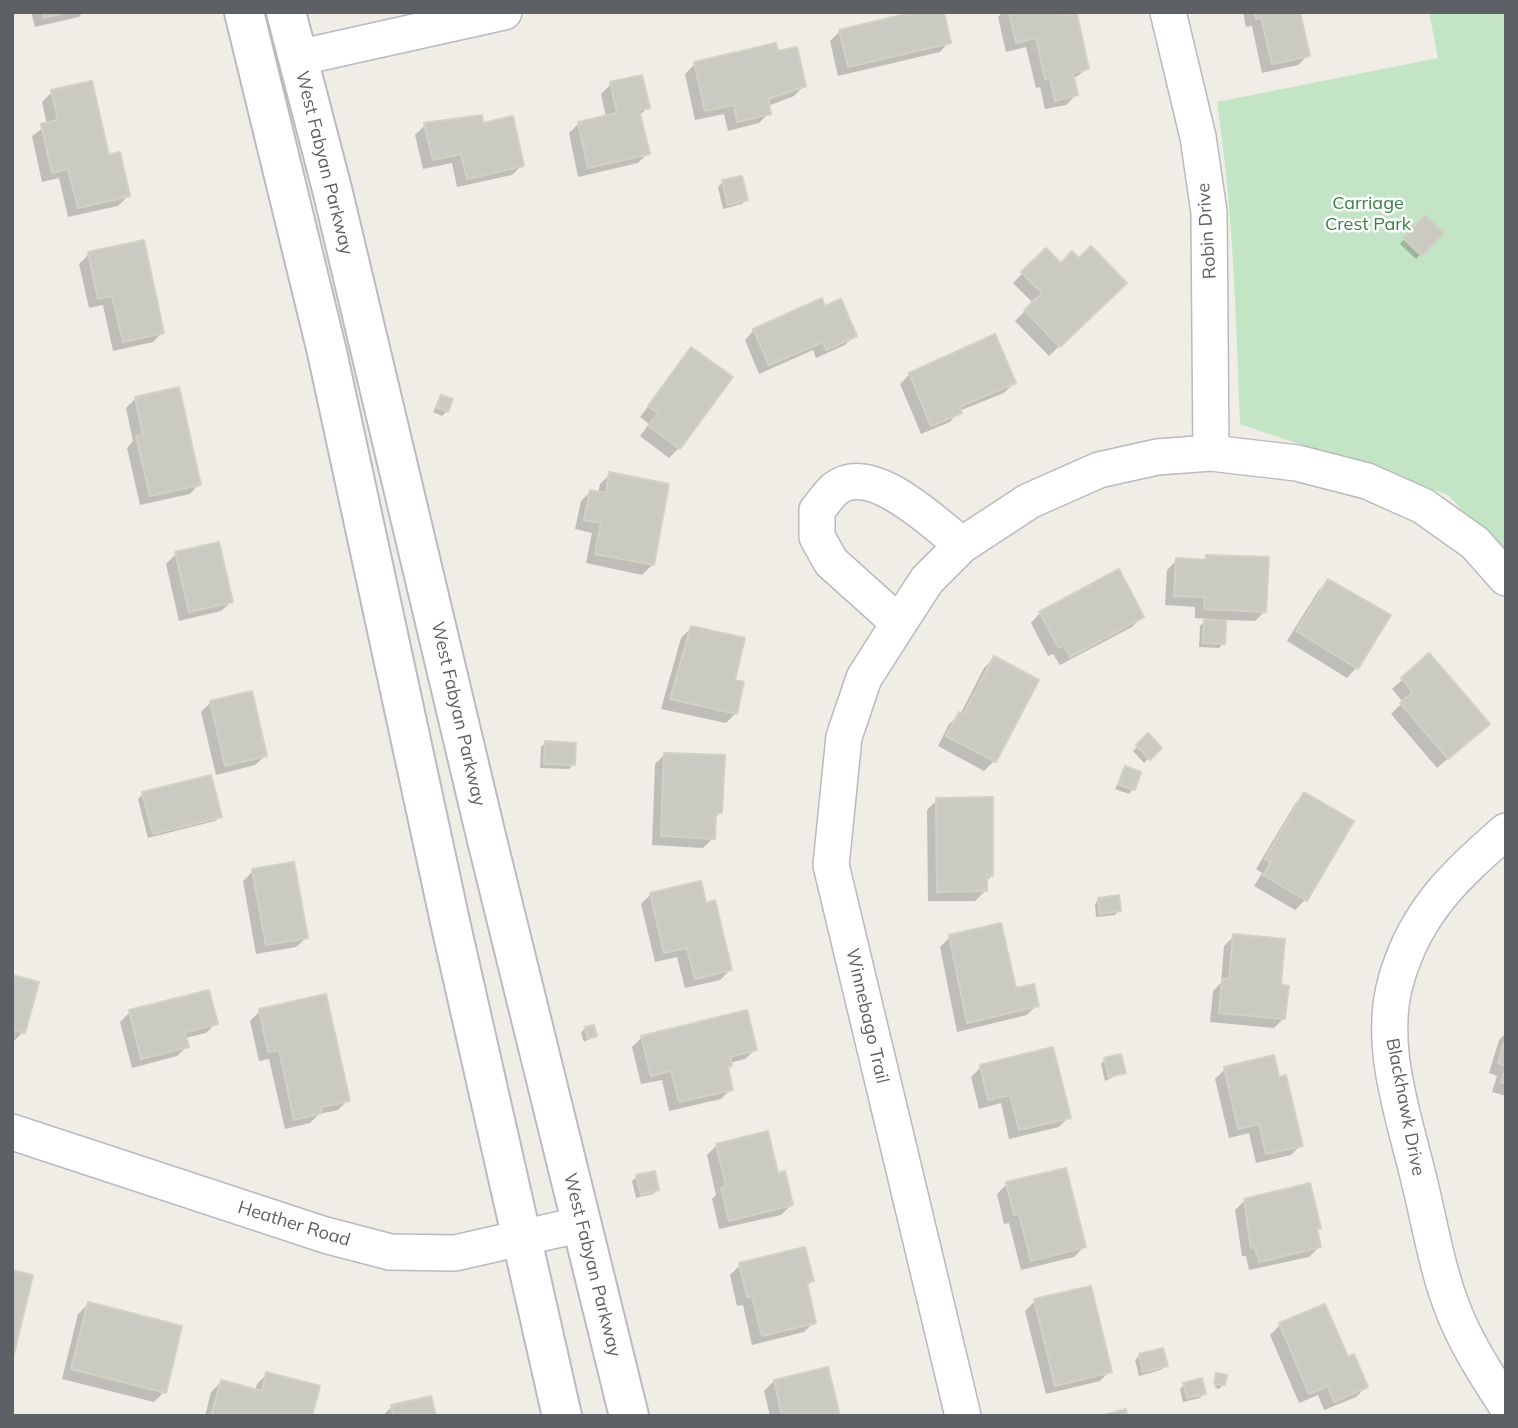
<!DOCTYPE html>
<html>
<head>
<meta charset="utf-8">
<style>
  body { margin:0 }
  #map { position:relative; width:1518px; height:1428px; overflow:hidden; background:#efede5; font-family:Mulish,sans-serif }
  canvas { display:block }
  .frame { position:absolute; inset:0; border:14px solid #5d6065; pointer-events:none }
</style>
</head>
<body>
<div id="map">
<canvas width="1518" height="1428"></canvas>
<div class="frame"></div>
</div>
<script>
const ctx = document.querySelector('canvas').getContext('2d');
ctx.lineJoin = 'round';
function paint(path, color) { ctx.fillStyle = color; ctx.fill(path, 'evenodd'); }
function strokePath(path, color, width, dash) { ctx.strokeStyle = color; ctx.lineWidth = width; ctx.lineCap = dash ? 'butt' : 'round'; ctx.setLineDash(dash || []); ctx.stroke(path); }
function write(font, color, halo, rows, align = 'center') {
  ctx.font = font + ' Mulish,sans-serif'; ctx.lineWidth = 5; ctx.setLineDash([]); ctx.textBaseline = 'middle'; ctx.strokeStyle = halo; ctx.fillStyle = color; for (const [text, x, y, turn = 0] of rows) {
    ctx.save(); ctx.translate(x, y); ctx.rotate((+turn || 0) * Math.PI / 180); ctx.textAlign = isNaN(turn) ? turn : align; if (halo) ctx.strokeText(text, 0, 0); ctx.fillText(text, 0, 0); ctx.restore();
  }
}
paint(new Path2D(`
  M1429 12H1506V557L1448 495 1240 424C1236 316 1233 208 1217 102L1438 58Z`), '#c3e5c6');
paint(new Path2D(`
  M31 12H83L79 17 35 27Z
  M1003 12H1072L1087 69 1073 79 1076 95 1066 105 1045 109 1040 87 1036 88 1026 47 1006 52 998 17Z
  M1243 12H1299L1308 55 1298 65 1262 73 1252 26 1246 27Z
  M840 31 949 42 940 52 838 76 830 41Z
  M777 54 804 86 794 96 768 106 769 113 759 123 728 131 724 114 695 120 685 74 695 64Z
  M611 84 648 107 639 116 648 153 638 163 578 177 569 133 579 123 606 117 601 94Z
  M52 92 108 157 128 196 118 206 68 217 59 178 42 182 32 136 47 125 42 102Z
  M458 118 459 121 482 125 522 165 512 175 457 187 452 163 423 169 415 135 425 125Z
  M723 182 746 200 742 204 723 209 718 187Z
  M1425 217 1441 233 1416 259 1400 244Z
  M1046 250 1061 265 1079 261 1124 283 1049 356 1015 321 1033 303 1013 283Z
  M89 254 163 332 153 342 113 351 103 305 89 308 79 264Z
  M825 308 855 335 845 345 816 358 813 350 759 374 745 340 754 330Z
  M994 336 1014 383 1004 393 959 411 950 422 921 434 900 384 910 374 938 359Z
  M692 349 679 448 669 458 640 436 649 424 640 417Z
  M441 397 447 411 442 416 433 412Z
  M136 398 199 484 190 494 140 505 127 448 133 441 126 408Z
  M610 474 652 565 642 575 586 563 592 533 575 529 581 501 591 491 598 493 600 484Z
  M176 554 231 602 221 611 179 621 166 564Z
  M1207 556 1265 611 1255 621 1225 620 1223 644 1219 648 1199 647 1200 626 1207 619 1195 618V607L1165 605 1167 570 1177 560 1202 561Z
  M1328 581 1356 668 1347 678 1287 641 1318 591Z
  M1040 613 1142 617 1132 627 1060 665 1053 654 1048 656 1031 623Z
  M691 628 733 682 736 713 726 723 661 709 681 638Z
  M1429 656 1477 733 1437 768 1391 714 1403 702 1392 689Z
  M994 658V761L984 771 938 746 949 724 960 715 984 668Z
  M211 702 265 756 255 765 216 775 201 712Z
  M1148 736 1159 748 1144 763 1133 751Z
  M545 743 574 764 569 769 540 768 541 747Z
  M665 754 721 812 714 819 713 838 703 848 652 845 655 764Z
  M1125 768 1133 789 1129 794 1115 789Z
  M143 794 220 816 215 821 148 838 138 799Z
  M1304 794 1351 822 1305 900 1295 910 1254 886 1262 873 1256 869 1295 804Z
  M937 800 992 876 985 882V891L975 901H928L927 810Z
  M253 871 306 938 296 947 256 954 243 881Z
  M651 894 730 970 720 980 685 988 677 957 655 962 641 904Z
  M1099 899 1119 910 1115 915 1096 917 1095 904Z
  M1234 936 1279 987 1284 1018 1274 1028 1210 1022 1213 991 1221 983 1224 946Z
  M950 937 1015 990 1037 1005 1027 1015 957 1032 940 947Z
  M12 977 23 1032 13 1042H12Z
  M260 1011 348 1100 338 1110 319 1114 310 1123 285 1129 269 1059 259 1061 250 1021Z
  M130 1012 216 1023 206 1033 185 1038 187 1046 177 1056 132 1068 120 1022Z
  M585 1028 595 1036 584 1042 581 1033Z
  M1506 1033V1096L1492 1092 1497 1076 1489 1073 1499 1040Z
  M642 1037 755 1050 745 1059 730 1063 727 1070 731 1089 721 1099 669 1111 662 1080 641 1084 632 1047Z
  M1105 1060 1124 1072 1105 1081 1101 1064Z
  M981 1067 1069 1117 1059 1127 1009 1139 1001 1103 979 1109 971 1077Z
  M1225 1069 1301 1145 1291 1155 1256 1163 1249 1133 1229 1138 1215 1079Z
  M717 1145 777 1175 791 1205 781 1215 719 1229 712 1199 716 1195 707 1155Z
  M637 1177 657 1190 653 1194 636 1198 632 1181Z
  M1007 1184 1084 1247 1074 1257 1021 1270 1009 1223 1004 1224 997 1194Z
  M1245 1200 1315 1230 1319 1247 1309 1257 1249 1270 1246 1256H1242L1235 1210Z
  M740 1265 812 1281 806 1287 814 1322 804 1332 752 1345 743 1305 737 1306 730 1275Z
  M1035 1301 1110 1371 1100 1381 1046 1394 1025 1311Z
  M88 1304 164 1392 154 1402 62 1379 78 1314Z
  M1324 1306 1347 1359 1366 1387 1356 1397 1324 1410 1318 1395 1299 1403 1270 1335 1280 1325Z
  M1140 1355 1166 1366 1161 1370 1139 1376 1135 1360Z
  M267 1374 310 1416H205L211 1392 221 1382 255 1391 257 1384Z
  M1216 1375 1224 1384 1219 1389 1215 1388 1217 1377H1214Z
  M774 1381 838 1416H770L764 1391Z
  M1184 1385 1204 1393 1200 1398 1183 1402 1180 1389Z
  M392 1407 434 1416H382Z`), '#0003');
const building = new Path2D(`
  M43 12H68L44 18Z
  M914 12H944L951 43 848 67 839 30Z
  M1009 12 1077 14 1089 69 1073 73 1078 95 1055 101 1050 78 1045 79 1036 38 1016 43Z
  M1255 12H1300L1310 56 1272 64 1261 17 1256 19Z
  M776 43 778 51 797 47 806 86 768 99 771 114 737 122 734 105 705 111 694 62Z
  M642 75 650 108 639 110 650 154 588 168 578 122 617 113 610 82Z
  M92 81 109 155 120 152 130 196 78 208 68 169 52 173 41 124 58 120 51 90Z
  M482 115 483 123 513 116 524 166 467 179 461 154 433 160 424 123Z
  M742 176 748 200 728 205 722 180Z
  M1425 215 1444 233 1422 256 1403 238Z
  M144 240 164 333 123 342 112 296 98 299 88 252Z
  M1091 246 1127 283 1060 347 1024 310 1042 293 1021 272 1046 248 1061 263 1072 251 1079 258Z
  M822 298 825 306 841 299 857 336 826 350 823 342 769 365 753 329Z
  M995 334 1016 383 959 407 962 413 931 426 909 373Z
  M691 347 733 377 680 449 648 426 658 413 648 406Z
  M179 387 201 485 150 496 136 436 143 435 135 397Z
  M441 395 453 399 448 412 436 407Z
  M609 472 669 484 654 565 595 554 601 523 584 520 590 490 606 493Z
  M219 542 233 602 189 612 175 552Z
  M1206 555 1269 557 1266 612 1204 609 1205 597 1174 596 1176 558 1206 560Z
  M1119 569 1144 617 1070 657 1063 645 1059 648 1039 612Z
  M1328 579 1391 615 1358 669 1296 631Z
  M1204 619 1226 621 1225 644 1203 643Z
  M691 626 745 638 735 680 744 682 737 714 670 699Z
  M1429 653 1490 724 1448 759 1400 703 1413 692 1401 678Z
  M994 656 1039 680 996 762 946 736 959 712 963 715Z
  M252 691 267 756 225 766 210 701Z
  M1148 733 1162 748 1150 760 1136 745Z
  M545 741 576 743 575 765 544 764Z
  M664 753 725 755 722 813H716L715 839 661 836Z
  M1125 766 1141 772 1135 790 1118 784Z
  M211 775 222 817 153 834 142 792Z
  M1304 792 1354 821 1307 901 1263 875 1271 862 1265 859Z
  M993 797V876H987V891L937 892 936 798Z
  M294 862 308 938 266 945 252 869Z
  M701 881 706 903 715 900 732 970 695 979 687 948 664 953 650 893Z
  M1119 895 1121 911 1100 914 1098 898Z
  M1001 923 1016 988 1034 984 1039 1006 967 1023 949 935Z
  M1233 934 1285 939 1281 985 1289 986 1285 1019 1219 1013 1222 979H1229Z
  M12 975 39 982 25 1033 12 1030Z
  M209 990 218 1024 185 1032 189 1047 141 1059 129 1010Z
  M326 994 350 1101 321 1107 322 1113 294 1120 279 1050 268 1052 259 1009Z
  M747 1010 757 1050 730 1057 732 1066 728 1067 733 1090 679 1102 671 1071 651 1076 641 1036Z
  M594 1025 597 1036 588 1039 585 1027Z
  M1506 1036V1084L1501 1082 1506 1066 1498 1063Z
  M1053 1047 1071 1118 1019 1130 1010 1095 988 1100 980 1065Z
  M1121 1054 1126 1073 1109 1077 1104 1058Z
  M1274 1055 1279 1077 1286 1075 1303 1146 1266 1154 1259 1124 1238 1129 1224 1067Z
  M768 1131 778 1173 785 1171 793 1205 729 1221 721 1188 726 1186 716 1144Z
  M1066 1168 1086 1247 1031 1261 1019 1214 1014 1215 1006 1182Z
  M655 1171 659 1190 641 1195 636 1175Z
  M1310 1183 1321 1228 1317 1229 1321 1247 1259 1262 1255 1247 1251 1248 1244 1199Z
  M805 1247 814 1281 807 1283 816 1323 762 1336 752 1296 747 1297 739 1263Z
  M12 1270 33 1275 12 1362Z
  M1091 1286 1112 1372 1055 1386 1034 1299Z
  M88 1302 182 1326 166 1393 71 1369Z
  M1325 1304 1348 1357 1354 1354 1368 1387 1334 1402 1328 1386 1309 1394 1279 1323Z
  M1163 1348 1168 1366 1143 1372 1139 1354Z
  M828 1367 840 1416H782L774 1380Z
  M266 1372 320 1386 312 1416H211L221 1380 262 1391Z
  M1216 1373 1227 1375 1225 1385 1214 1384Z
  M1202 1378 1206 1394 1187 1398 1183 1383Z
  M431 1396 436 1416H393L391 1405Z
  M1126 1409 1127 1416H1100Z`);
paint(building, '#cac9c2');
strokePath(building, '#d3d0c4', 2);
const street = new Path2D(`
  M1168 12 1198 137 1209 212 1211 453
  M297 58 504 12
  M899 623 831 562 817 537V510C823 504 828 495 835 489 871 460 935 524 962 545
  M1506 831C1456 875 1417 910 1397 977 1376 1044 1405 1119 1420 1184 1430 1225 1437 1268 1452 1307 1465 1342 1486 1374 1506 1405
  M12 1132 325 1235 390 1252 455 1253 583 1224
  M963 1416 831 865 844 737 864 678 899 623 927 580 962 545 1029 501 1099 470 1157 457 1211 453 1297 463 1367 481 1423 506 1475 543 1506 578`);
const secondary = new Path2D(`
  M244 12 327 352 451 926 562 1416
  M286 12 333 193 487 840 629 1416`);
strokePath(street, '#b8babe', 38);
strokePath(secondary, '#b9bbc0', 42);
strokePath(street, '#fff', 35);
strokePath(secondary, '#fff', 38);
write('18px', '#5d6065', '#fff', [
  ["West Fabyan Parkway",324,163,76],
  ["Robin Drive",1207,231,-94],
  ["West Fabyan Parkway",458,714,77],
  ["Winnebago Trail",867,1016,77],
  ["Blackhawk Drive",1405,1107,79],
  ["Heather Road",294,1224,17],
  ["West Fabyan Parkway",592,1265,76]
]);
write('18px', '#388142', '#fff', [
  ["Carriage",1368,204],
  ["Crest Park",1368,225]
]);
</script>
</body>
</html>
